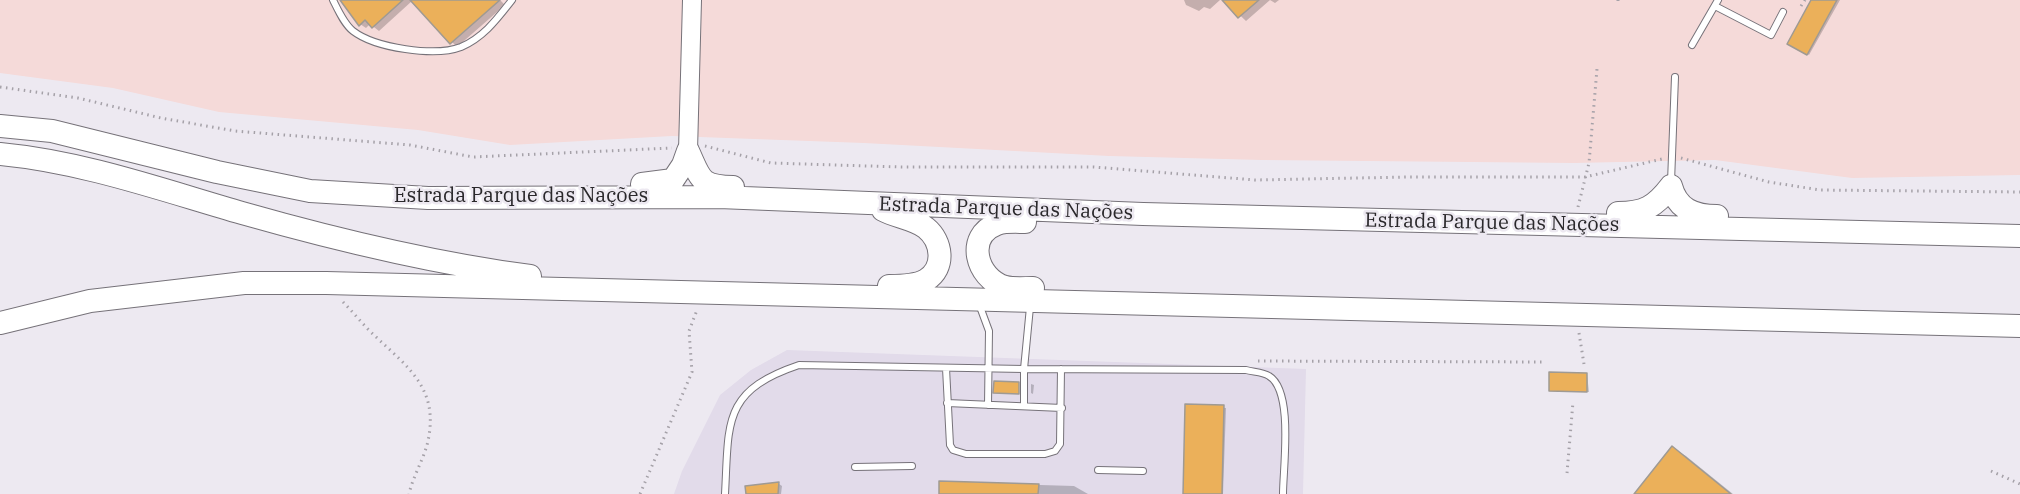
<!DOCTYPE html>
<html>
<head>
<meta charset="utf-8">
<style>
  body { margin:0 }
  canvas { display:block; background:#ede9f1 }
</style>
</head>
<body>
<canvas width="2020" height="494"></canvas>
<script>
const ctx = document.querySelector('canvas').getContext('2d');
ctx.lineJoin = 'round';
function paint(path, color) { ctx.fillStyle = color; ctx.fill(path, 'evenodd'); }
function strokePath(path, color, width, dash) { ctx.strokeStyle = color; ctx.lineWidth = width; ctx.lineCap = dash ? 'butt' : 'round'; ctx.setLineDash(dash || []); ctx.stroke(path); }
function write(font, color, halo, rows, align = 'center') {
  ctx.font = font + ' "IBM Plex Serif",serif'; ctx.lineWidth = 5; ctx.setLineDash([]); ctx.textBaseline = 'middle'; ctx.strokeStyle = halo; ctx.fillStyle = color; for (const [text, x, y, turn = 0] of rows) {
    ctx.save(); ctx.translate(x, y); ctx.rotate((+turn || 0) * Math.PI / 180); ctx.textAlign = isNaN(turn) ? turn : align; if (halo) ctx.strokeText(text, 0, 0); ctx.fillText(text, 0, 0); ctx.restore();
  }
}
paint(new Path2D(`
  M787 350 1306 369 1303 494H674L682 471 720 395 751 370Z`), '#e2dbea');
paint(new Path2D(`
  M0 0H2020V175L1852 178 1715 160 1574 163 1262 160 1109 156 864 143 672 136 510 145 418 130 219 112 113 88 0 73Z`), '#f5dad9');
paint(new Path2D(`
  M342 0H500L505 5 457 47 412 1 379 31 370 24 366 28 360 24Z
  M1184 0H1220L1210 9 1204 7 1199 11 1186 5Z
  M1224 0H1279L1275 3 1270 0 1246 21Z
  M1813 0H1840L1809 55 1789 43Z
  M1587 374 1589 392 1550 390Z
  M1031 384 1034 385 1033 394 1031 393Z
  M1187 405 1226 408 1223 494H1184Z
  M1673 448 1686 456 1733 494H1636Z
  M941 482 1074 486 1088 494H940Z
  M779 484 782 486 781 494H758Z`), '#0003');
const building = new Path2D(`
  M340 0H403L372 28 365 20 359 26Z
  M410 0H500L450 44Z
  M1222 0H1259L1238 18Z
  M1811 0H1837L1807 55 1787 44Z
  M1549 372 1587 373V392L1549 391Z
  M994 381 1019 382V394L993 393Z
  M1185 404 1224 405 1222 494H1183Z
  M1672 446 1731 494H1634Z
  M939 481 1039 484 1038 494H939Z
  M779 482 778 494H746L745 486Z`);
paint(building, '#ebb05a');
strokePath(building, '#9f9a93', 1.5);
const lane = new Path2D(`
  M333 0C338 10 344 24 353 31 375 48 435 57 461 47 484 37 497 19 512 0
  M1715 6 1771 35 1783 12
  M1692 45 1718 0
  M1671 182 1675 77
  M979 304 989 331 988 405
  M1030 307 1024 369 1246 370C1253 372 1263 372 1269 376 1294 391 1283 468 1283 494
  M946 368 950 445 953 450 966 454H1045L1055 451 1060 444 1061 369
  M947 403 1062 408
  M855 467 912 466
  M1098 470 1143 471
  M725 494C729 422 722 391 799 365L1024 369V406`);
const secondary = new Path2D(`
  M688 151 692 0`);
const highway = new Path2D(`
  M0 126 52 131 217 172 310 191 428 198 719 197 1143 214 2020 236
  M688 151C701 179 699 186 733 187
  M0 154C84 162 162 190 242 213 337 240 432 263 530 276
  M642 184 673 180 683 165 688 151
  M1671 186C1677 209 1694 216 1717 216
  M883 210C896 217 915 219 926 228 942 241 946 268 926 280 916 286 900 286 889 286
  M1618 213C1644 213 1655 207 1671 186
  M1025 222C1017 222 1005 221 997 224 965 236 976 278 1005 287 1013 289 1024 288 1033 288
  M0 323 90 301 244 283H326L2020 326`);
strokePath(lane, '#767279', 8);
strokePath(secondary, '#767279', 20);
strokePath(highway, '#767279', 24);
strokePath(new Path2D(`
  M1618 1V0
  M1801 6 1805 0
  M0 87 78 98 161 118 235 131 410 145 473 157 672 148
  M705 146 771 163 901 167H1094L1255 180 1408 177H1585L1662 159
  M1681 158 1769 182 1820 190 2020 192
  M1578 207 1589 163 1597 69
  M343 302C354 313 364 326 375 336 409 368 439 389 428 441 424 459 413 476 409 494
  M1579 333 1584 364
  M1258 361 1542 362
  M1991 471 2020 484
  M1567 473 1573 402
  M640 494 692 372 689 331 697 310`), '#a5a1a8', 3, [1.5, 4.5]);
strokePath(lane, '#fff', 6);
strokePath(secondary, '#fff', 18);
strokePath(highway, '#fff', 22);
write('20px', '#2a282b', '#ede9f1', [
  ["Estrada Parque das Nações",521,196],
  ["Estrada Parque das Nações",1006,209,2],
  ["Estrada Parque das Nações",1492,223,1]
]);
</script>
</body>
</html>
